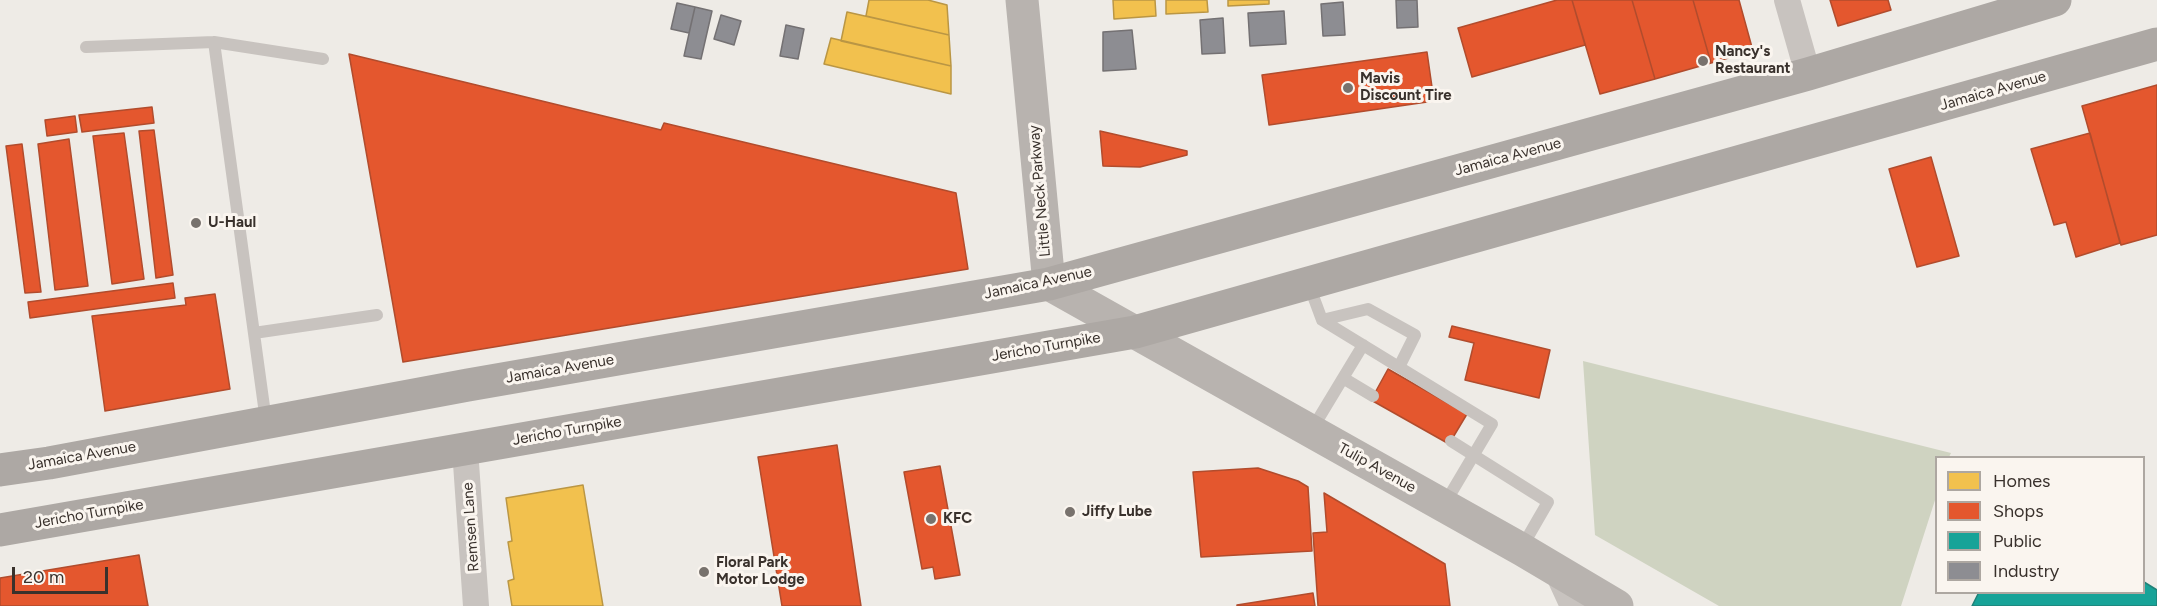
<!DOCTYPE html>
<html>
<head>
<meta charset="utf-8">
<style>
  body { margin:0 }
  #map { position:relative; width:2157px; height:606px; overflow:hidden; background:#eeebe6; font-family:Figtree,sans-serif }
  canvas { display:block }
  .legend { position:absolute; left:1935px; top:456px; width:210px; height:138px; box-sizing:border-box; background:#faf5ef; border:2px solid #ada7a1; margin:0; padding:8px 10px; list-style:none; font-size:18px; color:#39312c }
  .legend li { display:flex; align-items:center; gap:12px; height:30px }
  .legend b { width:30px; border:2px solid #ada7a1 }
  .scale { position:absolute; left:12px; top:567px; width:96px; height:27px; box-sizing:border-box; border:3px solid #39312c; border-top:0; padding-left:8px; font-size:18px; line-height:21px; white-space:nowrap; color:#39312c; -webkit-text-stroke:4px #faf5ef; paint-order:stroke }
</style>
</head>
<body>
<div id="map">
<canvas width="2157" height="606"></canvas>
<ul class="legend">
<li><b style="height:16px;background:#f2c14e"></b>Homes</li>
<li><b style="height:16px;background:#e4572e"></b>Shops</li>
<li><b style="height:16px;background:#17a398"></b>Public</li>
<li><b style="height:16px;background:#8d8d92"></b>Industry</li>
</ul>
<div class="scale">20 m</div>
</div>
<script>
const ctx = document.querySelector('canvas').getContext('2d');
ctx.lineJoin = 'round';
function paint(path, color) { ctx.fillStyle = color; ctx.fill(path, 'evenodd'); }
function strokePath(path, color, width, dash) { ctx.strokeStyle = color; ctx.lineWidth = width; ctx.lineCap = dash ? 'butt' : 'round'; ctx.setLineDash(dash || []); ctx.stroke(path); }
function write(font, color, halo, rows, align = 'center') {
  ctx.font = font + ' Figtree,sans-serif'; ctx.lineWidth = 6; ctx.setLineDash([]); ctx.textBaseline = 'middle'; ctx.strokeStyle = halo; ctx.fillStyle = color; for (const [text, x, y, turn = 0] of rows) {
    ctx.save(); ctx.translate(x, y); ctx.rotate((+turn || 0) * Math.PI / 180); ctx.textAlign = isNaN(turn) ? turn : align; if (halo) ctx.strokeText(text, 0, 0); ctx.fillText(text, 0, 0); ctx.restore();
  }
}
paint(new Path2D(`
  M1583 361 1951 453 1949 457 1936 458V497L1901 606H1719L1595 535Z`), '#cfd3c1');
const homes = new Path2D(`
  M869 0H928L947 5 949 35 866 16Z
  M1113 0H1155L1156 16 1114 19Z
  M1166 0H1207L1208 12 1166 14Z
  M1228 0H1269V4L1228 6Z
  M847 12 949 35 951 66 841 41Z
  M831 38 951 66V94L824 64Z
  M583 485 603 606H512L508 581 514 579 508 542 512 541 506 498Z`);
paint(homes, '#f2c14e');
strokePath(homes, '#ba9644', 1.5);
const shops = new Path2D(`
  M1557 0H1572L1585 45 1472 77 1458 28Z
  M1572 0H1632L1655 79 1600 94Z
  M1632 0H1693L1711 63 1655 79Z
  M1693 0H1739L1753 51 1711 63Z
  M1830 0H1888L1891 10 1838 26Z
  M1427 52 1434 101 1269 125 1262 75Z
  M349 54 661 130 664 123 956 193 968 269 403 362Z
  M2157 85V235L2121 245 2082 106Z
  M152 107 154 123 82 132 79 115Z
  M75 116 77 132 47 136 45 120Z
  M154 130 173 275 156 278 139 131Z
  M1100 131 1187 151V155L1140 167 1103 166Z
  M124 133 144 279 112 284 93 136Z
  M2090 133 2120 243 2076 257 2066 222 2054 225 2031 149Z
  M69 139 88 286 55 290 38 144Z
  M22 144 41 292 25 293 6 146Z
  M1931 157 1959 256 1917 267 1889 169Z
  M173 283 175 298 30 318 28 302Z
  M215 294 230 389 105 411 92 316 186 305 185 298Z
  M1452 326 1550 350 1539 398 1465 380 1474 343 1449 337Z
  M1388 369 1467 414 1449 444 1371 400Z
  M837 445 861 606H782L758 457Z
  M940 466 960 575 935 579 933 567 922 569 904 472Z
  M1258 468 1298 481 1308 487 1312 551 1201 557 1193 472Z
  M1324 493 1445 564 1450 606H1318L1313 533 1327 532Z
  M139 555 148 606H0V578Z
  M1313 593 1315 606H1237V605Z`);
paint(shops, '#e4572e');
strokePath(shops, '#b14c2d', 1.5);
const public = new Path2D(`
  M2144 582 2157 590V606H1972L1979 592H2144Z`);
paint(public, '#17a398');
strokePath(public, '#218178', 1.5);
const industry = new Path2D(`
  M1396 0H1417L1418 27 1397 28Z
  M1343 2 1345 35 1323 36 1321 4Z
  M677 3 695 7 689 33 671 29Z
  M695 7 712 11 701 59 684 56Z
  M1284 11 1286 44 1250 46 1248 13Z
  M721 15 741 21 734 45 714 39Z
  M1223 18 1225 53 1202 54 1200 20Z
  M786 25 804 29 798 59 780 56Z
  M1132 30 1136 69 1103 71V32Z`);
paint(industry, '#8d8d92');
strokePath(industry, '#747173', 1.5);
strokePath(new Path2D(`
  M214 42 266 421
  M86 47 214 42 323 59
  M1309 285 1322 320 1492 424 1444 505
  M1322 320 1368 309 1415 335 1399 367
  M254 333 377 315
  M1363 345 1343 378 1373 396
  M1311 431 1343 378
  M1451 441 1548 502 1522 547`), '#c8c3bf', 12);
strokePath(new Path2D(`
  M1787 0 1808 74
  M465 449 476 606
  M1556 569 1573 606`), '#c8c3bf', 26);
strokePath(new Path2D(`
  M1022 0 1049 284 1521 549 1617 606`), '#b8b3af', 33);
strokePath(new Path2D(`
  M0 470 49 463 468 385 1049 284 1808 74 2055 0
  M0 530 1135 332 2157 44`), '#ada8a4', 33);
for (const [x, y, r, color] of [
  [1703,61,6,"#78726d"],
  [1348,88,6,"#78726d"],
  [196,223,6,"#78726d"],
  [1070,512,6,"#78726d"],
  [931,519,6,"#78726d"],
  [704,572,6,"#78726d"]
]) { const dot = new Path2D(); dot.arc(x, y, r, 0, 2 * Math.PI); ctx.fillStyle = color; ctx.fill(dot); strokePath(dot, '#faf5ef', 2); }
write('bold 15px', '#39312c', '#faf5ef', [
  ["Nancy's",1715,52],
  ["Restaurant",1715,69],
  ["Mavis",1360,79],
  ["Discount Tire",1360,96],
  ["U-Haul",208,223],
  ["Jiffy Lube",1082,512],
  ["KFC",943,519],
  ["Floral Park",716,563],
  ["Motor Lodge",716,580]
], 'left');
write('15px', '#39312c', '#faf5ef', [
  ["Jamaica Avenue",1993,91,-16],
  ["Jamaica Avenue",1508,157,-15],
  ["Little Neck Parkway",1040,191,-95],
  ["Jamaica Avenue",1038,283,-12],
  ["Jericho Turnpike",1046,347,-10],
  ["Jamaica Avenue",560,369,-10],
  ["Jericho Turnpike",567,431,-10],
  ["Jamaica Avenue",82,456,-10],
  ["Tulip Avenue",1377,468,29],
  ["Jericho Turnpike",89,514,-10],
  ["Remsen Lane",471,527,-94]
]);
</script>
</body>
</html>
